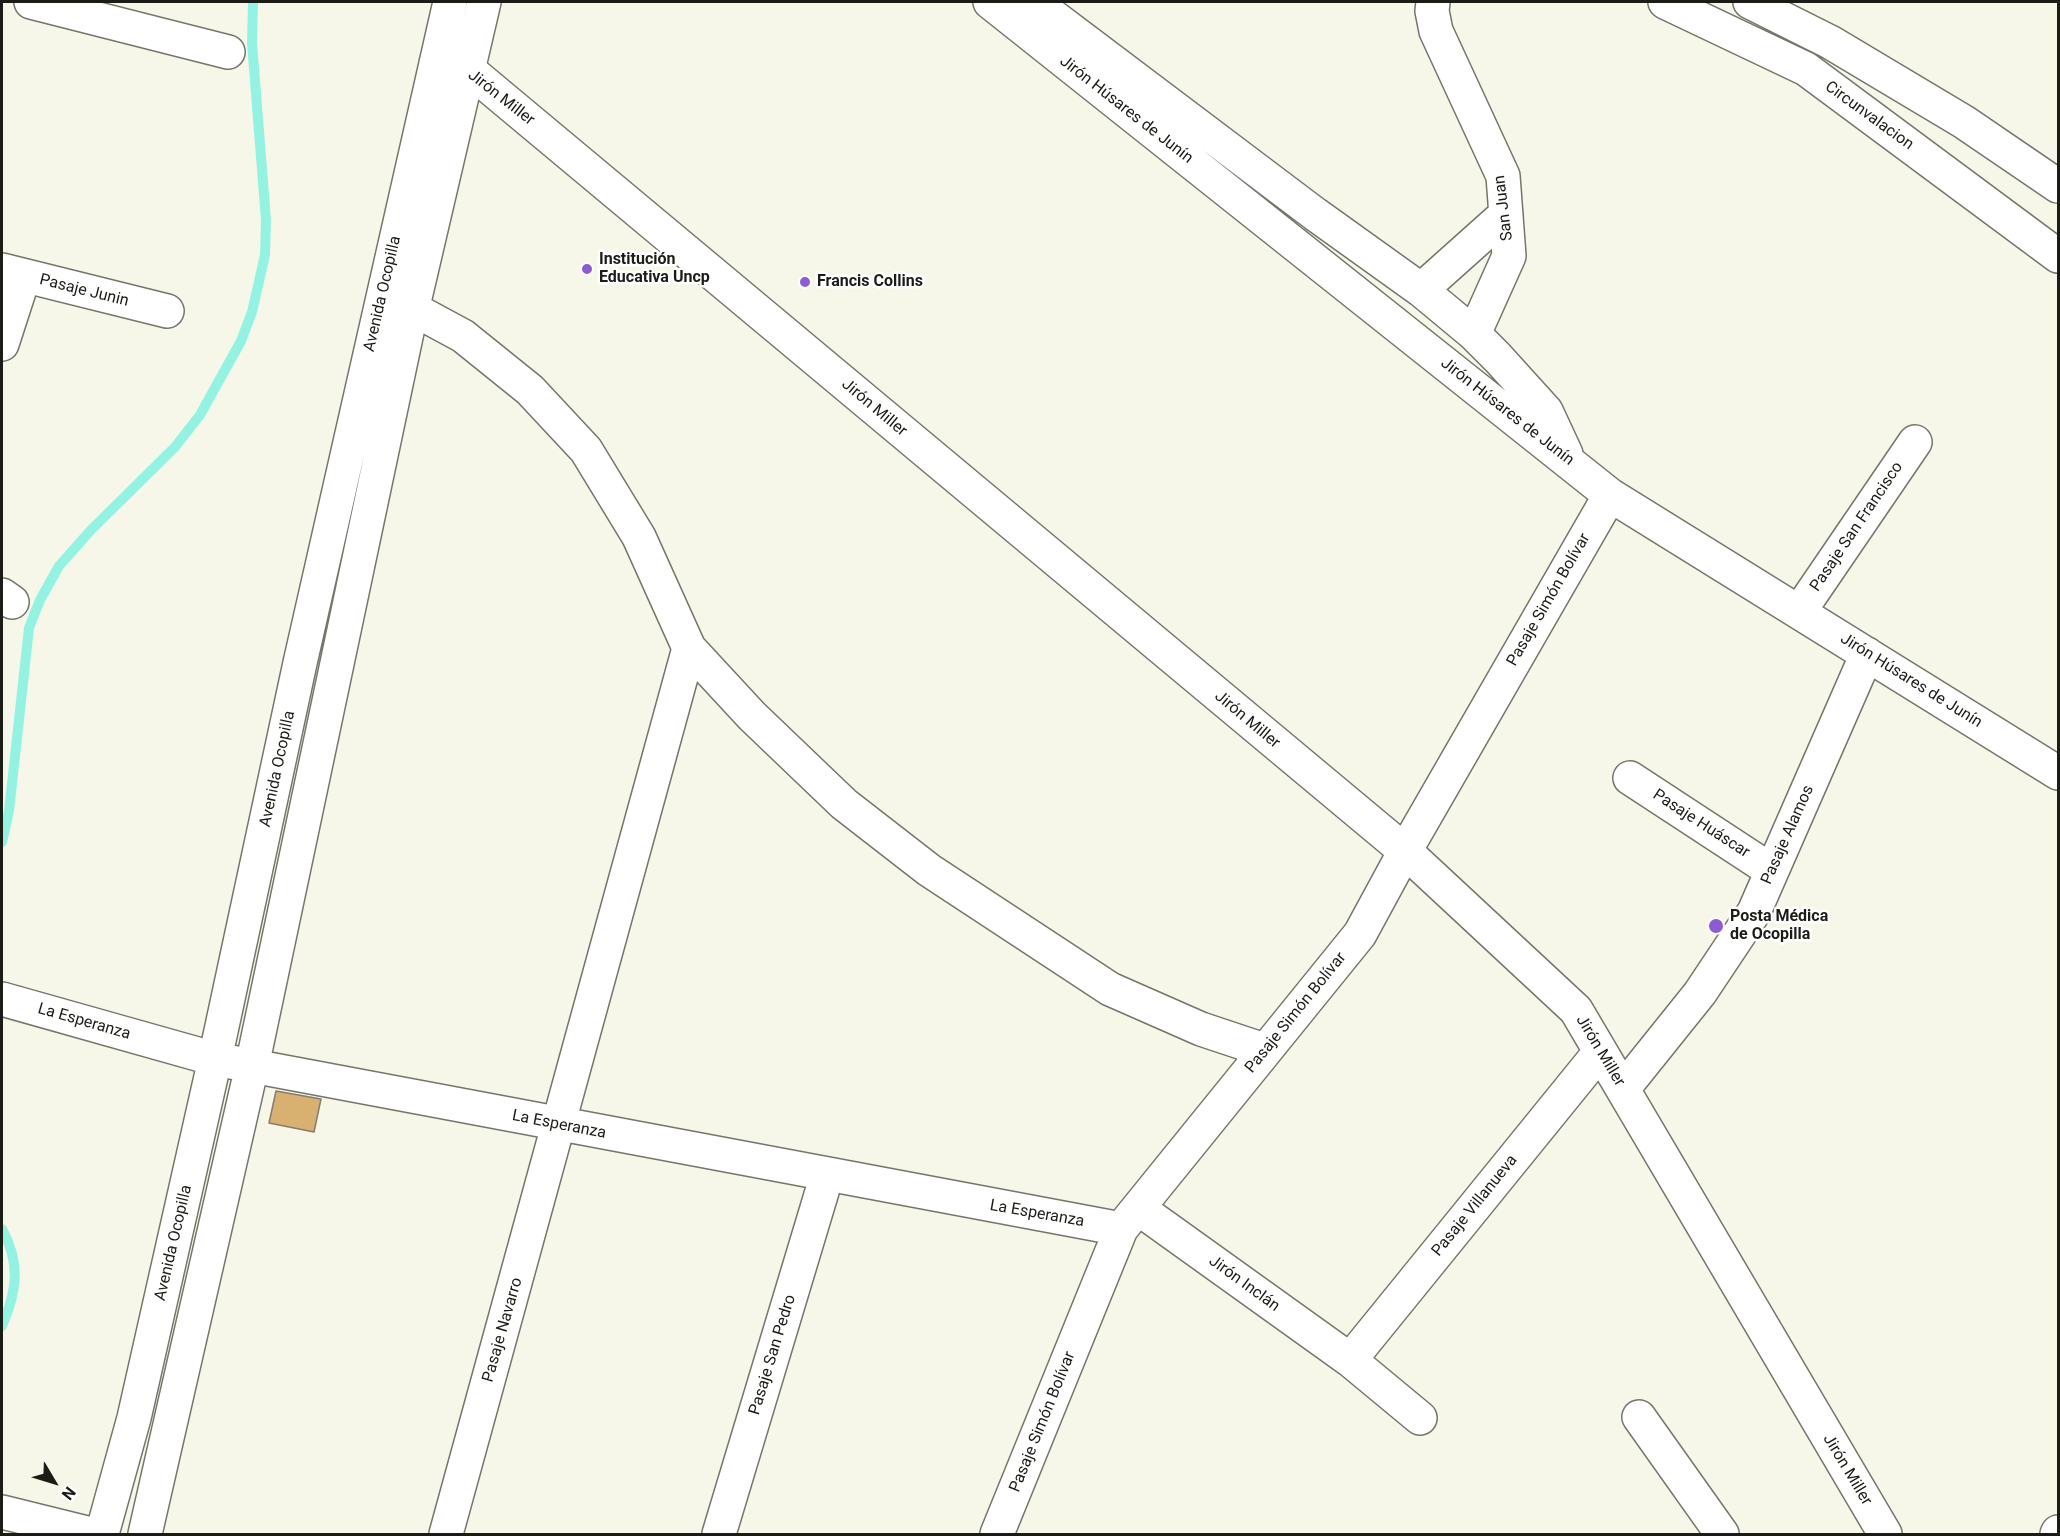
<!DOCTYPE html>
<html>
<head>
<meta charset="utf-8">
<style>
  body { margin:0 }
  #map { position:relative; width:2060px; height:1536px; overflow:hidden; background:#f6f7e9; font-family:Roboto,sans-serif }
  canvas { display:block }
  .frame { position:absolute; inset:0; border:3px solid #1b1c16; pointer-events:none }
  .north { position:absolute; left:24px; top:1452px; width:60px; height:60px; -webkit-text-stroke:4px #fff; paint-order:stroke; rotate:128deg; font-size:16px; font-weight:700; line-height:24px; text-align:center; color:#1b1c16 }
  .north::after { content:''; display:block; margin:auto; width:21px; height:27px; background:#1b1c16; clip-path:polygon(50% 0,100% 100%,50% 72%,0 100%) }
</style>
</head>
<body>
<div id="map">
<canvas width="2060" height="1536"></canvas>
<div class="frame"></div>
<div class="north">N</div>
</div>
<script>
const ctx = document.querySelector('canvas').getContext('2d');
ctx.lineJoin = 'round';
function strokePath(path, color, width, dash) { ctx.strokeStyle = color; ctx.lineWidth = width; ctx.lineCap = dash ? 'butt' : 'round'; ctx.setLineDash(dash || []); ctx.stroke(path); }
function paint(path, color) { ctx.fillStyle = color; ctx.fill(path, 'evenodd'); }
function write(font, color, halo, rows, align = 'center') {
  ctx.font = font + ' Roboto,sans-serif'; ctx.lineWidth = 5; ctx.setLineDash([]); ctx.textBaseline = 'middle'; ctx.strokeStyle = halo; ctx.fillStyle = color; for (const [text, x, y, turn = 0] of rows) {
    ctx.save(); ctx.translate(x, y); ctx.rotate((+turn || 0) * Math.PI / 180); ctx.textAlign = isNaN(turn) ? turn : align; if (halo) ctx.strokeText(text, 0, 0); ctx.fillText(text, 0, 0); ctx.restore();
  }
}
strokePath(new Path2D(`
  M2 842 9 811 29 628 40 600 59 566 91 530 175 447 200 415 241 341 252 312 265 255 266 220 252 43 253 2
  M2 1229C21 1264 17 1291 2 1326`), '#93f3e3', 10);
const building = new Path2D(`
  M276 1091 321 1099 314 1132 269 1123Z`);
paint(building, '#d8b070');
strokePath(building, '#847c71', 1.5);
const minor = new Path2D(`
  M31 2 228 52
  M990 2 1610 495 2058 773
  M1034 2 1315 214 1421 290 1474 334 1498 358 1546 411 1566 454
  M1433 2 1432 11 1436 31 1503 176 1509 256 1474 334
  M1665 2 1806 69 2058 256
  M1750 2 1830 42 1964 122 2058 186
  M436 63 469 70 1405 851 1576 1010 1885 1534
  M2 270 167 311
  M1421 290 1506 214
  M413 309 463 336 530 390 586 450 639 537 689 648 752 716 844 804 929 870 1110 989 1201 1029 1264 1050
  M2 344 24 276
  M2 595 12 602
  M1799 612 1915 442
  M1630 778 1772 871
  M2 999 215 1059 1121 1229
  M1623 1089 1700 993 1754 912 1867 654
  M1138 1208 1350 1360 1420 1418
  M1350 1360 1600 1052
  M1639 1417 1722 1534
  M2 1512 91 1534
  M102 1534 134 1418 215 1059 300 663 450 2
  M145 1534 252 1066 407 332 484 2
  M446 1534 689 648
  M719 1534 827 1175
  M997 1534 1121 1229 1360 934 1405 851 1610 495
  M2057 1534 2058 1532`);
strokePath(minor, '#747669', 36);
strokePath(minor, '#fff', 33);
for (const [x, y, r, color] of [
  [587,269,6,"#8c5cd5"],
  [805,282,6,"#8c5cd5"],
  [1716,926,8,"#8c5cd5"]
]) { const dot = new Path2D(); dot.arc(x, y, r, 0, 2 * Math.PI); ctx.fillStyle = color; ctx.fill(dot); strokePath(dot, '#fff', 2); }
write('16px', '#1b1c16', '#fff', [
  ["Jirón Miller",501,98,38],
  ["Jirón Húsares de Junín",1126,110,38],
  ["Circunvalacion",1869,116,36],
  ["San Juan",1504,208,-97],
  ["Pasaje Junin",84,291,14],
  ["Avenida Ocopilla",383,294,-77],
  ["Jirón Miller",874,408,40],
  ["Jirón Húsares de Junín",1507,412,38],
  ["Pasaje San Francisco",1857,527,-56],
  ["Pasaje Simón Bolívar",1549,600,-60],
  ["Jirón Húsares de Junín",1911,681,32],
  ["Jirón Miller",1247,720,40],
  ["Avenida Ocopilla",278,769,-78],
  ["Pasaje Huáscar",1701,824,33],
  ["Pasaje Alamos",1788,835,-66],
  ["Pasaje Simón Bolívar",1296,1013,-51],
  ["La Esperanza",84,1022,16],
  ["Jirón Miller",1600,1051,59],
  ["La Esperanza",559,1125,11],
  ["Pasaje Villanueva",1475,1206,-51],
  ["La Esperanza",1037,1214,10],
  ["Avenida Ocopilla",174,1243,-77],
  ["Jirón Inclán",1244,1284,36],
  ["Pasaje Navarro",503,1330,-74],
  ["Pasaje San Pedro",773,1355,-73],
  ["Pasaje Simón Bolívar",1043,1422,-68],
  ["Jirón Miller",1847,1470,59]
]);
write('bold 16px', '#1b1c16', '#fff', [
  ["Institución",599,260],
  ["Educativa Uncp",599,278],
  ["Francis Collins",817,282],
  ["Posta Médica",1730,917],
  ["de Ocopilla",1730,935]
], 'left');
</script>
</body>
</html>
